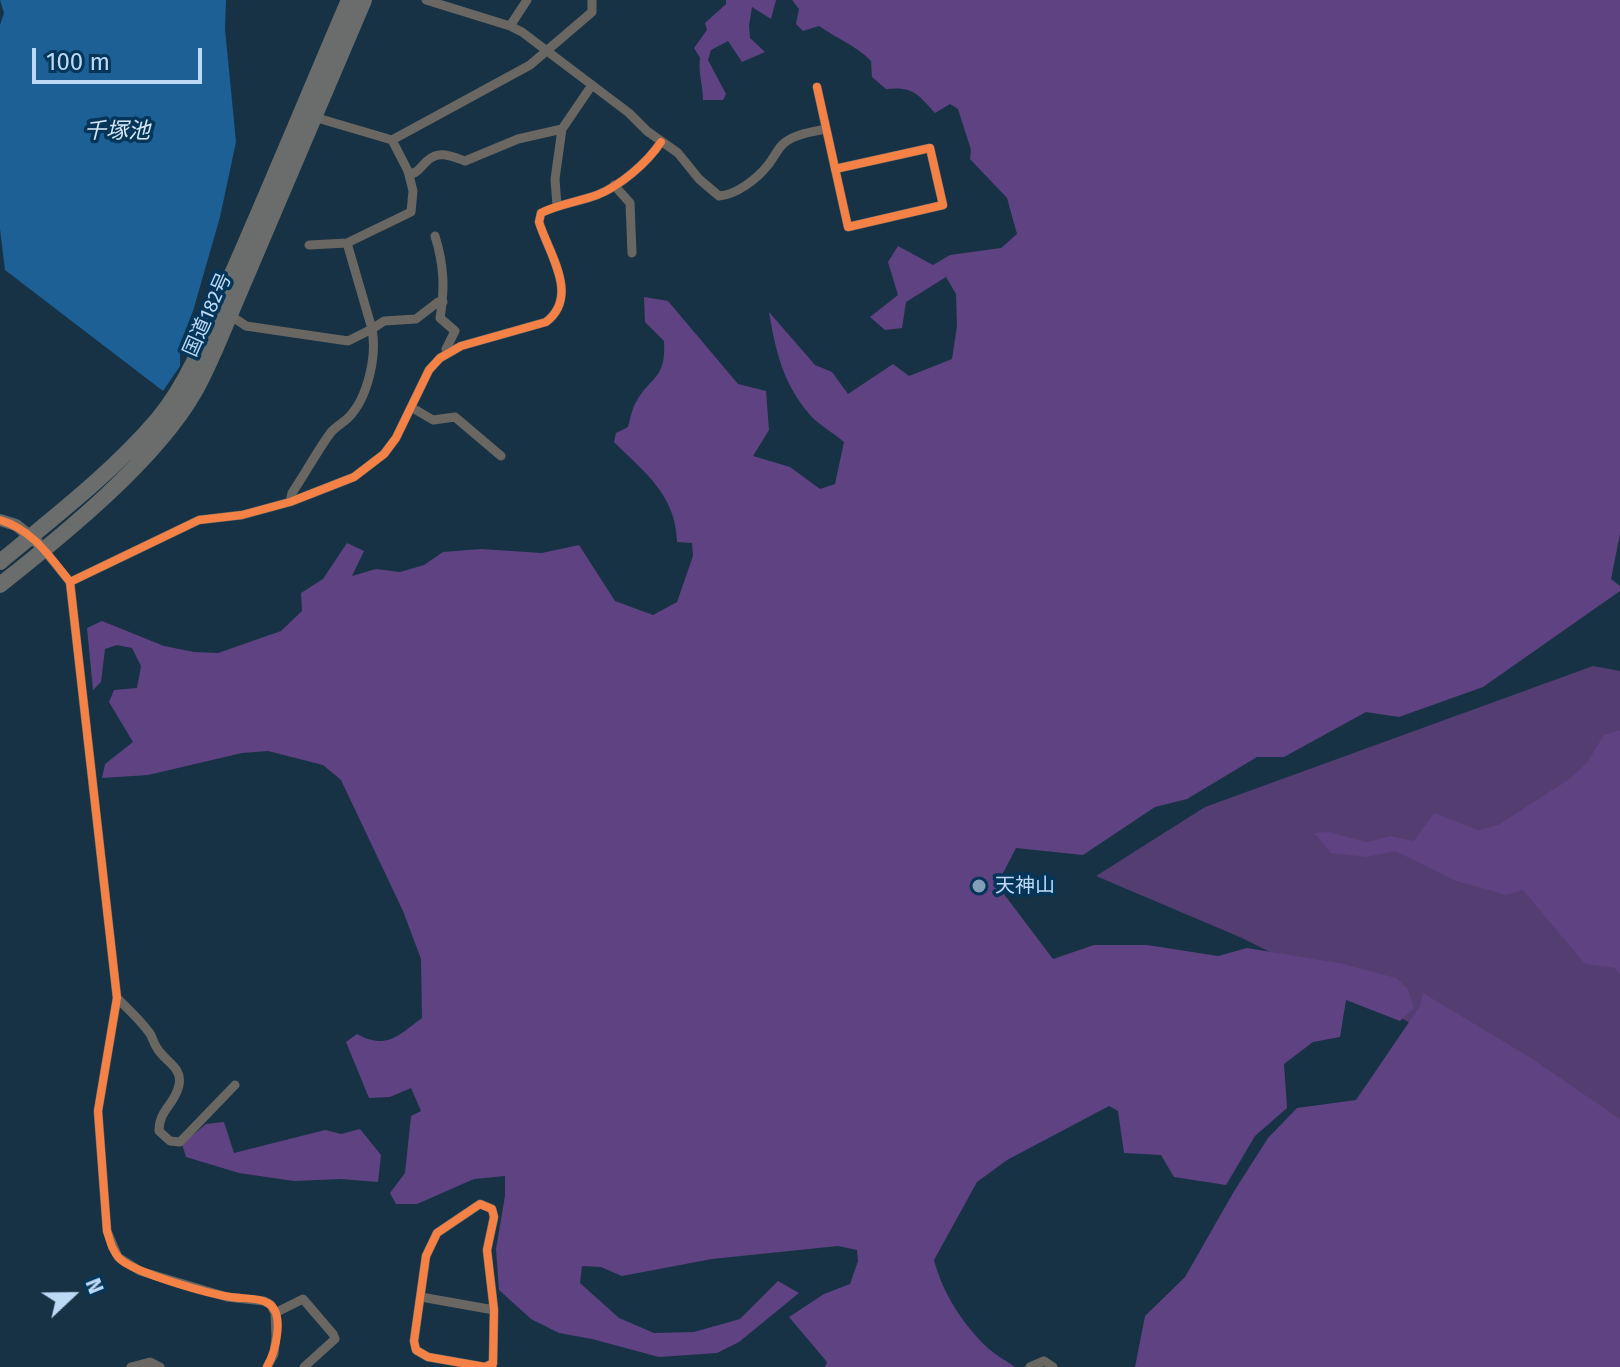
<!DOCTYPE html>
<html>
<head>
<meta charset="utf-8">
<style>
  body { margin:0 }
  #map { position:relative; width:1620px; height:1367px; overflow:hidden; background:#183245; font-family:"Fira Sans",sans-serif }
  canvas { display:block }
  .north { position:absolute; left:32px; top:1255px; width:80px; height:80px; -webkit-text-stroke:6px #053558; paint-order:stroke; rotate:68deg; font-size:22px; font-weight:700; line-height:32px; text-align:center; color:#bcd9f5 }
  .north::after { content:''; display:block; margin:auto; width:28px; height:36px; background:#bcd9f5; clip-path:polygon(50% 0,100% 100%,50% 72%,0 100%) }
  .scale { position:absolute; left:32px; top:48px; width:170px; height:36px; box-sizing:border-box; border:4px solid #bcd9f5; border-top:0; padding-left:10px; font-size:24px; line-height:28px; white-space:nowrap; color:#bcd9f5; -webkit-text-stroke:6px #053558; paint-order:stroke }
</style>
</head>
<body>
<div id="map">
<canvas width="1620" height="1367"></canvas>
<div class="north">N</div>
<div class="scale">100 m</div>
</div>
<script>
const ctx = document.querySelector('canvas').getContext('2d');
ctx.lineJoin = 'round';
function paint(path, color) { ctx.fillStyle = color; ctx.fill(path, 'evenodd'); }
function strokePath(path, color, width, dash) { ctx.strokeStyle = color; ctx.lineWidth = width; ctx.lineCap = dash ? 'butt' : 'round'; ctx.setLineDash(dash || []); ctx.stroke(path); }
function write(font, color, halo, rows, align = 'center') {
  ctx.font = font + ' "Fira Sans","Noto Sans JP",sans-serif'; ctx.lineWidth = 7; ctx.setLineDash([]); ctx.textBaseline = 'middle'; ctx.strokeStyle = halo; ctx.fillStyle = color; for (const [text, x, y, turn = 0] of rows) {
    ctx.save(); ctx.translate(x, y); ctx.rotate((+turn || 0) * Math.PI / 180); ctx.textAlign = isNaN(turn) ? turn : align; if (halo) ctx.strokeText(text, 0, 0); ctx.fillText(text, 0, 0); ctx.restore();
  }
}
paint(new Path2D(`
  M1593 666 1620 671V1182L1547 1092 1242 938 1096 876 1205 807Z`), '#543d70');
paint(new Path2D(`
  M726 0H776L771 19 752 7 749 26 750 38 765 52 742 62 728 41 711 50 708 60 726 94 723 100H703C703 84 698 74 700 58L694 48 707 30 705 23 726 4Z
  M792 0H1620V534L1611 579 1620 586V591L1483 687 1399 717 1366 712 1284 757H1257L1187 799 1155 807 1083 855 1016 848 997 885 1053 959 1094 945H1147L1218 956 1247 948 1344 964 1396 978 1408 989 1414 1008 1400 1021 1346 1000 1340 1037 1313 1042 1284 1064 1287 1108 1255 1136 1226 1185 1174 1177 1161 1155 1124 1153 1118 1111 1109 1106 1007 1160 977 1182 934 1260C943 1294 963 1325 989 1349 997 1356 1007 1361 1015 1367H825L827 1362 789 1317 824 1294 850 1284 858 1261 857 1250 838 1246 712 1259 622 1276 601 1267 582 1266 580 1283 619 1318 654 1333 694 1332 740 1319 778 1281 799 1293 739 1342 717 1353 659 1357 592 1339 559 1333 531 1319 499 1290 496 1249 505 1196V1176L474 1179 417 1204H396L390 1193 405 1173 411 1116 421 1111 411 1088 390 1097 369 1098 346 1042 357 1034C386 1050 398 1036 422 1018L421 959 403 911 341 780 323 765 268 751 242 753 148 775 102 778 105 764 133 742 109 702 114 690 137 688 141 666 132 648 117 645 105 649 101 682 93 690 87 628 102 621 164 646 194 652 218 653 281 631 302 611 301 593 323 579 347 543 364 551 352 576 376 569 400 572 424 565 443 552 481 549 542 553 579 545 615 601 653 615 677 602 693 556 692 543 677 542C676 495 645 473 614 442L616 433 628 427C630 419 632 409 636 402 652 374 666 380 664 341L645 322 644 297 668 301 738 384 766 391 769 430 753 456 790 467 820 489 835 484 844 442C834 433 819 425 810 415 783 383 776 353 769 312L815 365 832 372 848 394 893 364 909 376 952 359 957 326 956 294 946 277 906 302 902 328 885 330 870 317 898 295 888 262 898 246 933 265 950 255 1001 248 1017 234 1007 198 970 159 971 150 958 109 950 104 935 113C918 94 913 86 886 89L872 77 871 61C857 46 836 38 819 26L803 31 796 24 799 9Z
  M1620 730V974L1615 968 1585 964 1523 890 1506 895 1456 881 1395 851 1367 857 1331 853 1314 833 1329 832 1367 842 1390 836 1414 841 1434 813 1478 830 1498 825 1568 780 1586 764 1604 735Z
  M1423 993 1531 1058 1620 1119V1367H1135L1145 1316 1185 1277 1233 1193 1268 1138 1297 1108 1356 1100 1420 1006Z
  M224 1122 234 1153 325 1130 341 1134 360 1129 381 1155 378 1182 341 1179 294 1181 239 1173 186 1157 182 1144 206 1124Z`), '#5e4281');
paint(new Path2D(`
  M0 0H226L225 29 236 142 220 217 193 311 180 344V366L163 391 5 270 0 229V25L4 13Z`), '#1c6096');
strokePath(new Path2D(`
  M426 0 510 26 522 32 629 113 647 131 678 153 699 179 719 196C736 195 757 179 768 165 773 159 777 150 783 144 794 134 812 132 826 129
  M510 26 527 0
  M817 87 848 227 943 205 930 148 835 169
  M314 117 392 140 408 171 412 174C420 171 421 166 427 161 439 150 451 156 465 161L518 139 562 129
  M392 140 530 65 592 12V0
  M614 185 630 203 632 253
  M557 206 555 179 562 129 592 85
  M435 236C444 265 445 288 440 318L455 331 446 349 448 353
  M309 245 347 243 411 212 413 191 408 171
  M230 315 246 326 348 341 372 329 347 243
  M411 407 433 420 455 417 501 456
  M290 502 292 493C305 474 316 453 329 435 334 427 342 424 348 418 368 398 377 356 372 329L384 321 416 319 438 302H443
  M44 550 70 582 117 998 98 1111 107 1231 118 1257 140 1271 227 1297 264 1301 271 1305 275 1313 276 1337 274 1354 267 1367
  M70 582 199 520 242 515 290 502 354 477 384 454 396 438 429 370 440 358 461 346 546 322C580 296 549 254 539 222L541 213C559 204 578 202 597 195 620 186 647 163 661 142
  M117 998C128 1009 139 1019 148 1031 153 1036 153 1043 157 1048 164 1061 183 1067 179 1085 175 1105 159 1109 159 1131L170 1141 180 1142 235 1085
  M421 1297 494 1310
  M275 1313 303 1299 333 1334 335 1339 304 1367
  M131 1367 150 1362 160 1367
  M492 1367 493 1363 494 1310 487 1250 494 1217 492 1209 480 1204 437 1233 426 1256 414 1341 416 1350 428 1357 485 1367 493 1363
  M1030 1367 1044 1361 1053 1367`), '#6a6762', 9);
strokePath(new Path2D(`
  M0 520 16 525 37 542`), '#686866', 12);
strokePath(new Path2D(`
  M0 562C54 517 112 473 158 419 192 378 211 323 232 274 272 183 310 91 349 0
  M0 585C62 536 156 460 195 391 202 379 208 365 214 352L364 0`), '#6a6d6b', 16);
strokePath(new Path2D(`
  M817 87 848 227 943 205 930 148 835 169
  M0 520C32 529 50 557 70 582L117 998 98 1111 107 1231C110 1241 112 1251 120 1259 135 1273 209 1294 231 1297 242 1299 258 1297 268 1303 286 1314 275 1352 267 1367
  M70 582 199 520 242 515 290 502 354 477 384 454 396 438 429 370 440 358 461 346 546 322C580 296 549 254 539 222L541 213C559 204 578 202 597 195 620 186 647 163 661 142
  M492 1367 493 1363 494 1310 487 1250 494 1217 492 1209 480 1204 437 1233 426 1256 414 1341 416 1350 428 1357 485 1367 493 1363`), '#f48246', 8);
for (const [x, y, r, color] of [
  [979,886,8,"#839fb7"]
]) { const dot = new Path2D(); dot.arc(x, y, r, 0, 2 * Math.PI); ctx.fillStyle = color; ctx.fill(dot); strokePath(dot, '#053558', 3); }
write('20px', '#bcd9f5', '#053558', [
  ["国道182号",208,315,-66]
]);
write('20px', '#bcd9f5', '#053558', [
  ["天神山",995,886]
], 'left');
write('italic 22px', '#d5e6f6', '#053558', [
  ["千塚池",117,132]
]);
</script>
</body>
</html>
